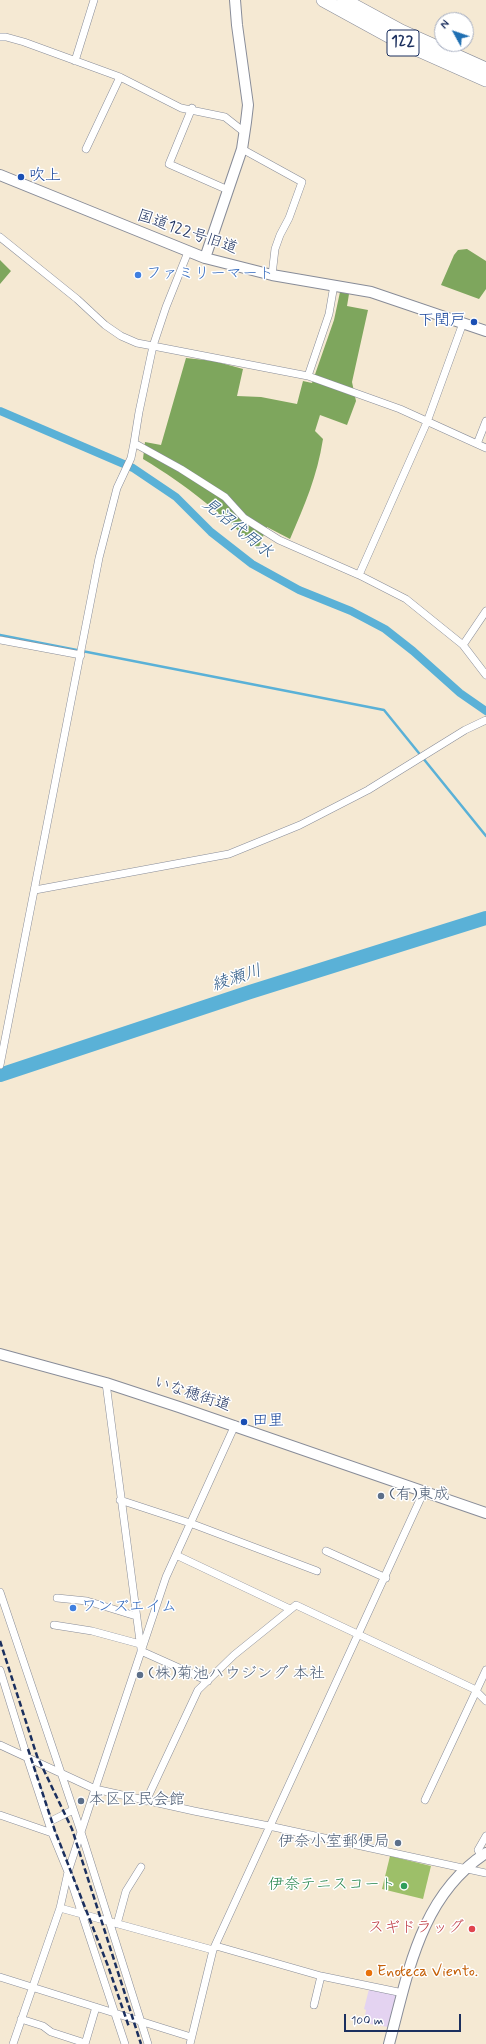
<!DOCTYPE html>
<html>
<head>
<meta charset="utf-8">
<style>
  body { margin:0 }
  #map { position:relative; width:486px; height:2044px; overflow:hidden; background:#f5e9d3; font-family:Mynerve,sans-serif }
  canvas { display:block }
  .north { position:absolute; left:434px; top:12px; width:40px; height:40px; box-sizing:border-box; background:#fff; border:1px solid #a4acbf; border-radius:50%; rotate:310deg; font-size:11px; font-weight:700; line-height:16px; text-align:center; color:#1b2f5e }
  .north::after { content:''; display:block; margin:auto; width:14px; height:18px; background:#1f6fb2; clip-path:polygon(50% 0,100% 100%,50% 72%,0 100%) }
  .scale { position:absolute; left:344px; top:2014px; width:117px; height:18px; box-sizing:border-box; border:2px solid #1b2f5e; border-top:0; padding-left:5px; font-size:12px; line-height:14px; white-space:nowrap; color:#1b2f5e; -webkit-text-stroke:3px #fff; paint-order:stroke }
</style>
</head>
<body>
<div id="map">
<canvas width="486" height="2044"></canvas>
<div class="north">N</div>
<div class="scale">100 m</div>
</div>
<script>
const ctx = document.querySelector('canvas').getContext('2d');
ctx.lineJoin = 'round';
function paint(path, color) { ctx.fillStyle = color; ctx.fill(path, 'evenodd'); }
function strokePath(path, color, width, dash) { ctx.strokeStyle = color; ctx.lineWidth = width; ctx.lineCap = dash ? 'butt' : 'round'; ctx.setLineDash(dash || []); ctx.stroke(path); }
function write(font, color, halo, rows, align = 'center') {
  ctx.font = font + ' Mynerve,"Klee One",sans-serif'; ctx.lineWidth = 3; ctx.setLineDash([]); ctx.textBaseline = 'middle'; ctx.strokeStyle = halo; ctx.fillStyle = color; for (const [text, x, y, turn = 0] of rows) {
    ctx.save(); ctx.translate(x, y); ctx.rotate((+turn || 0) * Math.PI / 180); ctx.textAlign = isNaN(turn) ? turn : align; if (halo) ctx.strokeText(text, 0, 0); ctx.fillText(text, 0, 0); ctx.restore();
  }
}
paint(new Path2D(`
  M369 1989 396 1994 388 2027 364 2023 366 2010 364 2009Z`), '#e4d3f1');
paint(new Path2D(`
  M390 1856 431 1866 423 1899 382 1889Z`), '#9dbf69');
paint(new Path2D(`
  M467 249 486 261V289L479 299 441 285 454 255 458 250Z
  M0 260 11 271 0 284Z
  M340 292 349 294 347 306 368 310 352 382 356 401 347 425 320 415 315 431 323 439C317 477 305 504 290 539L267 527 258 549C221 514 188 486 143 459L145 442 161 445 186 358 214 361 243 369 237 396 261 397 297 404 303 381 312 383 334 320Z`), '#7ea65d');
strokePath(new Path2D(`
  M0 635 384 710 486 836`), '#5ab1d7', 2.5);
strokePath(new Path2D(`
  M0 411 133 468 176 497 211 532 252 564 299 590 351 611 385 629 413 651 460 693 486 711`), '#5ab1d7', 8);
strokePath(new Path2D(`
  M0 1075 250 992 486 918`), '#5ab1d7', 14);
const street = new Path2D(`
  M0 37H6L24 42 120 77 181 108 225 117 244 132
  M75 61 94 0
  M192 108 169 164 228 190
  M86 149 120 77
  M242 149 302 182 289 218 280 235 275 249 272 275
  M0 237 77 299 105 325 121 336 137 343 153 346 308 376 400 409 486 448
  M308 376 329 314 334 285
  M134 443 181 469 225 497 244 518 279 540 359 575 406 599 463 645 486 675
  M477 444 486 421
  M359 575 427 422 463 323
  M0 640 81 655
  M463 645 486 611
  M35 890 229 854 300 825 368 790 465 730 486 720
  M0 1065 99 558 117 488 131 458 134 443 139 412 153 346 166 307 188 252
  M106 1383 141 1649
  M120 1500 190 1523 317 1571
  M326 1551 386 1578
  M176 1555 290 1609
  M0 1592 81 1832 148 2044
  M57 1598 87 1601 136 1616
  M54 1625 92 1631 140 1644
  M141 1651 208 1681
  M0 1670 27 1757 52 1833 68 1872 125 2044
  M0 1745 95 1789 194 1811 269 1826 486 1873
  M425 1800 486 1670
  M146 1801 198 1690 234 1655 296 1605 474 1689 486 1701
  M0 1815 52 1833
  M49 1822 73 1810
  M481 1856 478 1850 486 1836
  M60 1908 213 1950
  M117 1924 126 1891 141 1867
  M216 1946 321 1976 403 1993
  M0 1977 191 2037
  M314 2005 321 1976
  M21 2019 43 2026 51 2032 85 2043
  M13 2044 60 1908 68 1872 95 1789 166 1577 235 1425
  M85 2044 96 2007
  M190 2044 213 1950 424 1491`);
const secondary = new Path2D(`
  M0 175 205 258 272 275 371 292 486 331
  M205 258 242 149 246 122 248 105 237 25 235 0
  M0 1354 106 1383 179 1407 486 1513
  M389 2044C408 1974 420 1896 486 1853`);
const highway = new Path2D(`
  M323 0 396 40 486 80
  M344 0 401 31 486 69`);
strokePath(street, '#888c98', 8);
strokePath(secondary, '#888c98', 12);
strokePath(highway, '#888c98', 14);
strokePath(street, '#fff', 7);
strokePath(secondary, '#fff', 10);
strokePath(highway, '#fff', 13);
strokePath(new Path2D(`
  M0 1641 37 1756 72 1829 141 2044
  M28 1749 55 1831 108 1966 129 2027`), '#1b2f5e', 2.5, [6, 3]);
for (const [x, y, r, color] of [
  [21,177,4,"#1a4fb4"],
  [138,275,4,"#3f7fe0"],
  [474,322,4,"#1a4fb4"],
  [244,1422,4,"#1a4fb4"],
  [381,1496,4,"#5c6f8a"],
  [73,1608,4,"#3f7fe0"],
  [140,1675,4,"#5c6f8a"],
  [81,1801,4,"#5c6f8a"],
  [398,1843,4,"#5c6f8a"],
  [404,1886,4,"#2e9e5b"],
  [472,1929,4,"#e0444e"],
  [369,1973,4,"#e8710a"]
]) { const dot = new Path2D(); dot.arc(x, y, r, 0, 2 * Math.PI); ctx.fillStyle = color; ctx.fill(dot); strokePath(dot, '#fff', 1.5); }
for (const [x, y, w] of [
  [403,43,32]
]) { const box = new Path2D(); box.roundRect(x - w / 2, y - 13, w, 26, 3); ctx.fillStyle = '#fff'; ctx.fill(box); strokePath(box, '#1b2f5e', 1); }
write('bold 15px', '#1b2f5e', null, [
  ["122",403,43]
]);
write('16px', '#164399', '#fff', [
  ["吹上",29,177],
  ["下閏戸",466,322,"right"],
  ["田里",252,1422]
], 'left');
write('16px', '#1b2f5e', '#fff', [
  ["国道122号旧道",187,233,19],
  ["いな穂街道",192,1395,18]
]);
write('16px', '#366cbe', '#fff', [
  ["ファミリーマート",146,275],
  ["ワンズエイム",81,1608]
], 'left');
write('16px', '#4e5e75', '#fff', [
  ["(有)東成",389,1496],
  ["(株)菊池ハウジング 本社",148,1675],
  ["本区区民会館",89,1801],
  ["伊奈小室郵便局",390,1843,"right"]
], 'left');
write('16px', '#27864d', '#fff', [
  ["伊奈テニスコート",396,1886]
], 'right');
write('16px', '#be3a42', '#fff', [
  ["スギドラッグ",464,1929]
], 'right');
write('16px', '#c56008', '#fff', [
  ["Enoteca Viento.",377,1973]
], 'left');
write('italic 17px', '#315c88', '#fff', [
  ["見沼代用水",237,529,39],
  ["綾瀬川",237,979,-18]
]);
</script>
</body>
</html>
